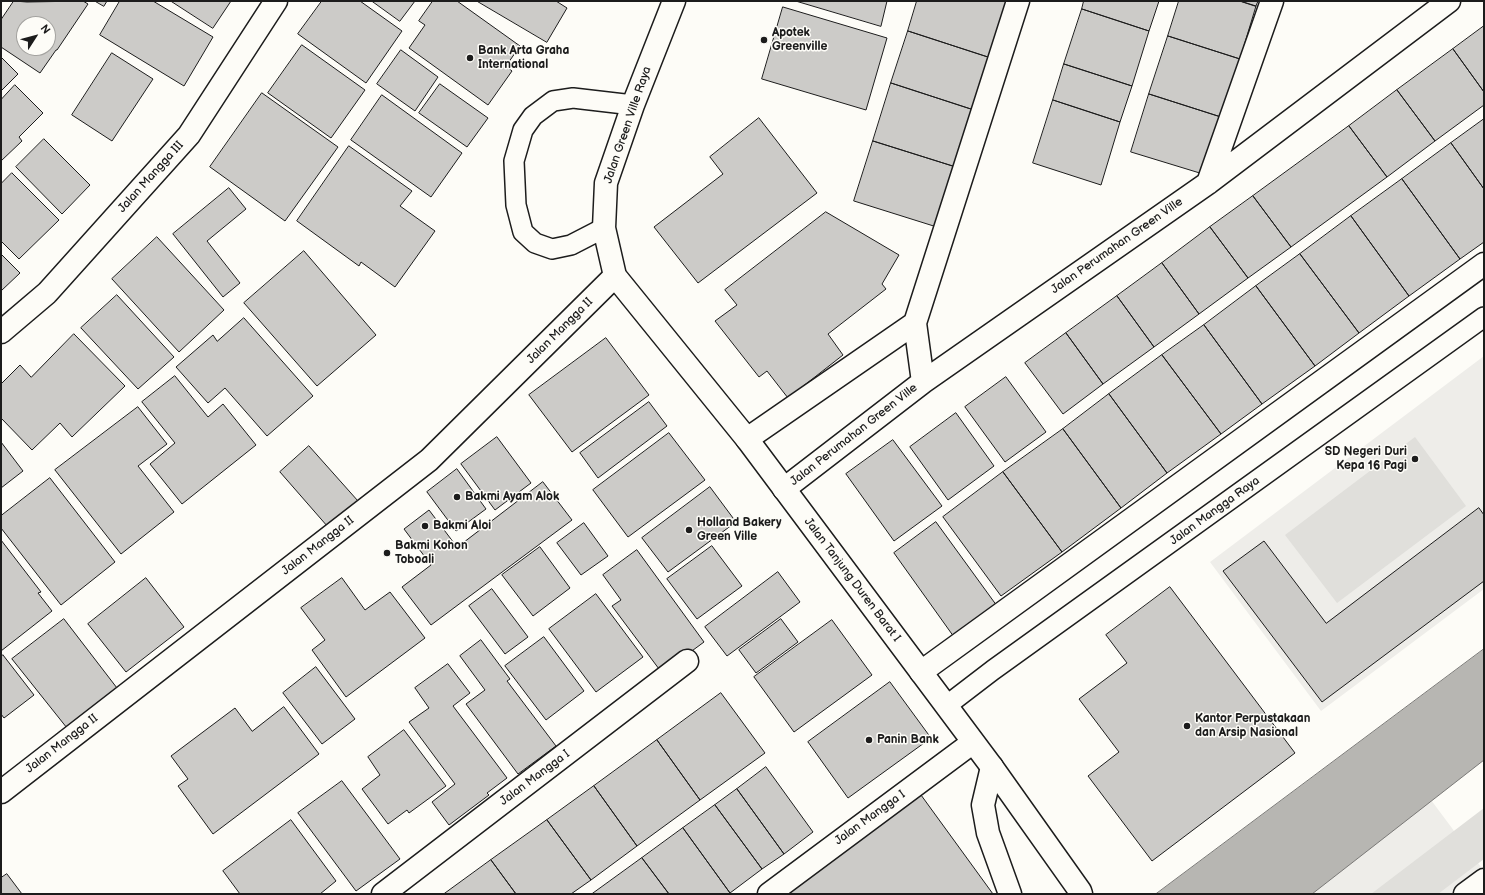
<!DOCTYPE html>
<html>
<head>
<meta charset="utf-8">
<style>
  body { margin:0 }
  #map { position:relative; width:1485px; height:895px; overflow:hidden; background:#fdfcf7; font-family:"Balsamiq Sans",sans-serif }
  canvas { display:block }
  .frame { position:absolute; inset:0; border:2px solid #1c1c1c; pointer-events:none }
  .north { position:absolute; left:16px; top:16px; width:40px; height:40px; box-sizing:border-box; background:#fdfcf7; border:1px solid #a3a29f; border-radius:50%; rotate:54deg; font-size:11px; font-weight:700; line-height:16px; text-align:center; color:#1c1c1c }
  .north::after { content:''; display:block; margin:auto; width:14px; height:18px; background:#1c1c1c; clip-path:polygon(50% 0,100% 100%,50% 72%,0 100%) }
</style>
</head>
<body>
<div id="map">
<canvas width="1485" height="895"></canvas>
<div class="frame"></div>
<div class="north">N</div>
</div>
<script>
const ctx = document.querySelector('canvas').getContext('2d');
ctx.lineJoin = 'round';
function paint(path, color) { ctx.fillStyle = color; ctx.fill(path, 'evenodd'); }
function strokePath(path, color, width, dash) { ctx.strokeStyle = color; ctx.lineWidth = width; ctx.lineCap = dash ? 'butt' : 'round'; ctx.setLineDash(dash || []); ctx.stroke(path); }
function write(font, color, halo, rows, align = 'center') {
  ctx.font = font + ' "Balsamiq Sans",sans-serif'; ctx.lineWidth = 3; ctx.setLineDash([]); ctx.textBaseline = 'middle'; ctx.strokeStyle = halo; ctx.fillStyle = color; for (const [text, x, y, turn = 0] of rows) {
    ctx.save(); ctx.translate(x, y); ctx.rotate((+turn || 0) * Math.PI / 180); ctx.textAlign = isNaN(turn) ? turn : align; if (halo) ctx.strokeText(text, 0, 0); ctx.fillText(text, 0, 0); ctx.restore();
  }
}
paint(new Path2D(`
  M1484 356V589L1321 711 1210 562Z
  M1431 800 1484 871V894H1312Z`), '#eeede9');
paint(new Path2D(`
  M1415 437 1466 506 1337 603 1285 535Z
  M1484 808V859L1438 894H1371Z`), '#e0dfdb');
const water = new Path2D(`
  M1484 649V760L1312 894H1156Z`);
paint(water, '#b7b6b2');
strokePath(water, '#797876', 1);
const building = new Path2D(`
  M14 1 27 2 83 1 88 4 57 50H56L40 73 1 47V20ZM24 24H48V48H24Z
  M95 1H107L104 6Z
  M120 1H153L213 37 184 86 100 35Z
  M171 1H231L213 28Z
  M322 1H360L402 31 366 83 298 34Z
  M372 1H415L400 21Z
  M433 1H457L520 46 506 66 512 71 488 105 409 48 425 25 419 21Z
  M477 1H556L567 8 547 42Z
  M796 1H887L881 26Z
  M917 1H1010L994 59 908 31Z
  M1084 1H1159L1149 31 1082 9Z
  M1179 1H1240L1256 6 1240 59 1168 36Z
  M1240 1H1258L1256 6Z
  M783 7 887 38 866 110 762 79Z
  M1082 9 1149 31 1132 86 1064 64Z
  M1484 26V92L1453 49Z
  M908 31 994 59 977 111 891 83Z
  M1168 36 1240 59 1221 117 1149 94Z
  M302 45 365 90 331 138 268 93Z
  M1453 49 1484 92V105L1435 141 1397 90Z
  M401 50 438 77 415 111 377 84Z
  M112 53 153 79 112 141 72 115Z
  M1 57 18 74 1 91Z
  M1064 64 1132 86 1120 122 1053 100Z
  M891 83 977 111 959 168 873 141Z
  M440 84 488 118 467 147 419 113Z
  M15 85 43 113 19 137 22 141 1 161V100Z
  M1397 90 1435 141 1387 177 1349 126Z
  M262 93 338 147 285 221 210 167Z
  M1149 94 1221 117 1203 174 1131 152Z
  M382 95 462 153 431 197 351 140Z
  M1053 100 1120 122 1101 185 1033 163Z
  M759 118 817 193 698 283 654 227 723 174 710 157Z
  M1484 119V189L1451 143Z
  M1349 126 1387 177 1291 247 1253 196Z
  M44 139 90 185 62 214 16 167Z
  M873 141 959 168 940 228 854 201Z
  M1451 143 1484 189V242L1460 259 1402 179Z
  M349 146 412 191 400 206 435 231 395 287 361 262 359 266 297 221Z
  M12 173 59 220 19 259 1 241V184Z
  M1402 179 1460 259 1409 296 1351 216Z
  M229 188 246 209 207 241 240 283 223 297 173 234Z
  M1253 196 1291 247 1248 278 1210 227Z
  M826 212 899 255 882 284 886 289 828 334 843 355 788 398 767 371 759 377 715 321 737 305 725 290Z
  M1351 216 1409 296 1359 333 1300 254Z
  M1210 227 1248 278 1199 314 1162 263Z
  M157 237 224 310 179 352 112 279Z
  M304 251 376 335 317 386 244 303Z
  M1 254 20 273 1 291Z
  M1300 254 1359 333 1315 366 1256 286Z
  M1162 263 1199 314 1154 347 1117 296Z
  M1256 286 1315 366 1262 404 1204 325Z
  M117 295 174 357 138 389 81 328Z
  M1117 296 1154 347 1103 384 1066 333Z
  M244 318 313 396 267 436 225 388 208 403 176 367 213 335 217 341Z
  M1204 325 1262 404 1221 434 1162 355Z
  M1066 333 1103 384 1063 414 1025 363Z
  M74 334 125 386 72 437 60 423 32 450 1 418V384L20 365 31 377Z
  M606 338 649 395 572 452 529 395Z
  M1162 355 1221 434 1167 473 1109 394Z
  M175 376 208 417 223 404 256 445 182 504 150 464 175 443 142 402Z
  M1006 377 1046 432 1005 462 965 407Z
  M1109 394 1167 473 1121 508 1063 429Z
  M649 402 667 426 598 478 580 453Z
  M138 407 167 444 138 466 174 512 121 554 55 470Z
  M956 413 994 466 948 500 910 447Z
  M1063 429 1121 508 1062 552 1003 472Z
  M669 433 705 480 628 537 593 490Z
  M497 437 531 483 495 510 461 464Z
  M893 440 942 506 894 541 846 474Z
  M1 442 23 471 1 488Z
  M309 446 358 501 328 527 280 472Z
  M457 469 486 509 456 531 427 492Z
  M1003 472 1062 552 1001 596 943 517Z
  M50 478 115 562 61 605 1 528V516Z
  M543 482 572 520 431 625 402 587 431 565 404 529 429 510 457 547Z
  M710 487 736 522 668 572 642 538Z
  M1479 508 1484 515V581L1322 702 1223 571 1264 541 1326 623Z
  M936 522 997 606 954 637 894 553Z
  M584 523 608 556 581 575 557 543Z
  M1 540 41 592 38 593 52 611 1 651Z
  M712 546 742 586 697 619 667 579Z
  M540 547 570 588 533 616 502 575Z
  M637 550 704 642 662 673 612 606 621 600 603 575Z
  M778 572 800 602 727 656 705 627Z
  M146 578 184 627 126 672 88 624Z
  M342 578 365 610 390 592 425 638 346 697 312 650 325 640 301 608Z
  M1170 587 1295 753 1152 861 1088 776 1119 752 1079 699 1127 663 1106 635Z
  M492 589 528 637 505 654 469 606Z
  M596 594 643 657 596 692 549 629Z
  M64 619 117 688 67 728 12 659Z
  M781 619 798 642 756 673 739 650Z
  M832 620 872 675 794 732 754 677Z
  M544 637 584 691 546 720 505 666Z
  M481 640 510 679 507 681 556 746 518 774 466 704 485 690 460 656Z
  M3 655 34 695 4 718 1 714V657Z
  M448 664 470 693 453 706 507 778 487 793 489 795 449 825 432 802 455 784 409 722 429 708 415 688Z
  M316 667 355 719 322 744 283 693Z
  M890 682 931 738 848 798 808 742Z
  M721 693 765 753 700 800 657 740Z
  M284 707 319 754 213 834 178 786 188 779 171 756 235 708 252 731Z
  M404 730 446 786 409 813 407 810 388 824 362 789 380 775 368 757Z
  M657 740 700 800 637 846 594 786Z
  M766 767 813 832 784 854 737 789Z
  M342 781 400 859 356 891 298 813Z
  M594 786 637 846 591 880 547 820Z
  M737 789 784 854 762 869 715 805Z
  M921 795 993 894H785Z
  M715 805 762 869 730 893 683 828Z
  M291 820 336 881 320 894H240L223 871Z
  M547 820 591 880 571 894H516L491 860Z
  M683 828 730 893 728 894H669L642 858Z
  M642 858 669 894H592Z
  M491 860 516 894H444Z
  M7 874 22 894H1V878Z`);
paint(building, '#cccbc8');
strokePath(building, '#1c1c1c', 1);
const lane = new Path2D(`
  M604 228 571 245 552 249 535 243 523 232 516 205 514 161 523 130 533 116 553 101 573 98 633 105
  M946 706 993 670 1484 317`);
const street = new Path2D(`
  M1208 183 1272 1
  M1 332 47 293 189 135 276 1
  M923 382 915 323 1018 1
  M747 439 915 323
  M784 489 923 382 1208 183 1449 1
  M921 672 1484 264
  M992 767 983 805 988 833 1010 894
  M1 792 429 460 615 276
  M383 894 687 661
  M769 894 972 743`);
const secondary = new Path2D(`
  M674 1 633 105 606 183 604 228 615 276 747 439 992 767 1080 891 1081 894
  M1465 894 1484 880`);
strokePath(lane, '#1c1c1c', 22);
strokePath(street, '#1c1c1c', 25);
strokePath(secondary, '#1c1c1c', 25);
strokePath(lane, '#fdfcf7', 19);
strokePath(street, '#fdfcf7', 22);
strokePath(secondary, '#fdfcf7', 22);
for (const [x, y, r, color] of [
  [764,40,4,"#1c1c1c"],
  [470,58,4,"#1c1c1c"],
  [1415,459,4,"#1c1c1c"],
  [457,497,4,"#1c1c1c"],
  [425,526,4,"#1c1c1c"],
  [689,530,4,"#1c1c1c"],
  [387,553,4,"#1c1c1c"],
  [1187,726,4,"#1c1c1c"],
  [869,740,4,"#1c1c1c"]
]) { const dot = new Path2D(); dot.arc(x, y, r, 0, 2 * Math.PI); ctx.fillStyle = color; ctx.fill(dot); strokePath(dot, '#fdfcf7', 1.5); }
write('bold 12px', '#1c1c1c', '#fdfcf7', [
  ["Apotek",772,33],
  ["Greenville",772,47],
  ["Bank Arta Graha",478,51],
  ["International",478,65],
  ["SD Negeri Duri",1407,452,"right"],
  ["Kepa 16 Pagi",1407,466,"right"],
  ["Bakmi Ayam Alok",465,497],
  ["Holland Bakery",697,523],
  ["Green Ville",697,537],
  ["Bakmi Aloi",433,526],
  ["Bakmi Kohon",395,546],
  ["Toboali",395,560],
  ["Kantor Perpustakaan",1195,719],
  ["dan Arsip Nasional",1195,733],
  ["Panin Bank",877,740]
], 'left');
write('12px', '#1c1c1c', '#fdfcf7', [
  ["Jalan Green Ville Raya",628,125,-71],
  ["Jalan Mangga III",151,177,-48],
  ["Jalan Perumahan Green Ville",1117,246,-35],
  ["Jalan Mangga II",560,331,-45],
  ["Jalan Perumahan Green Ville",854,435,-38],
  ["Jalan Mangga Raya",1215,511,-36],
  ["Jalan Mangga II",318,546,-38],
  ["Jalan Tanjung Duren Barat I",852,580,53],
  ["Jalan Mangga II",62,744,-38],
  ["Jalan Mangga I",535,778,-37],
  ["Jalan Mangga I",870,818,-36]
]);
</script>
</body>
</html>
